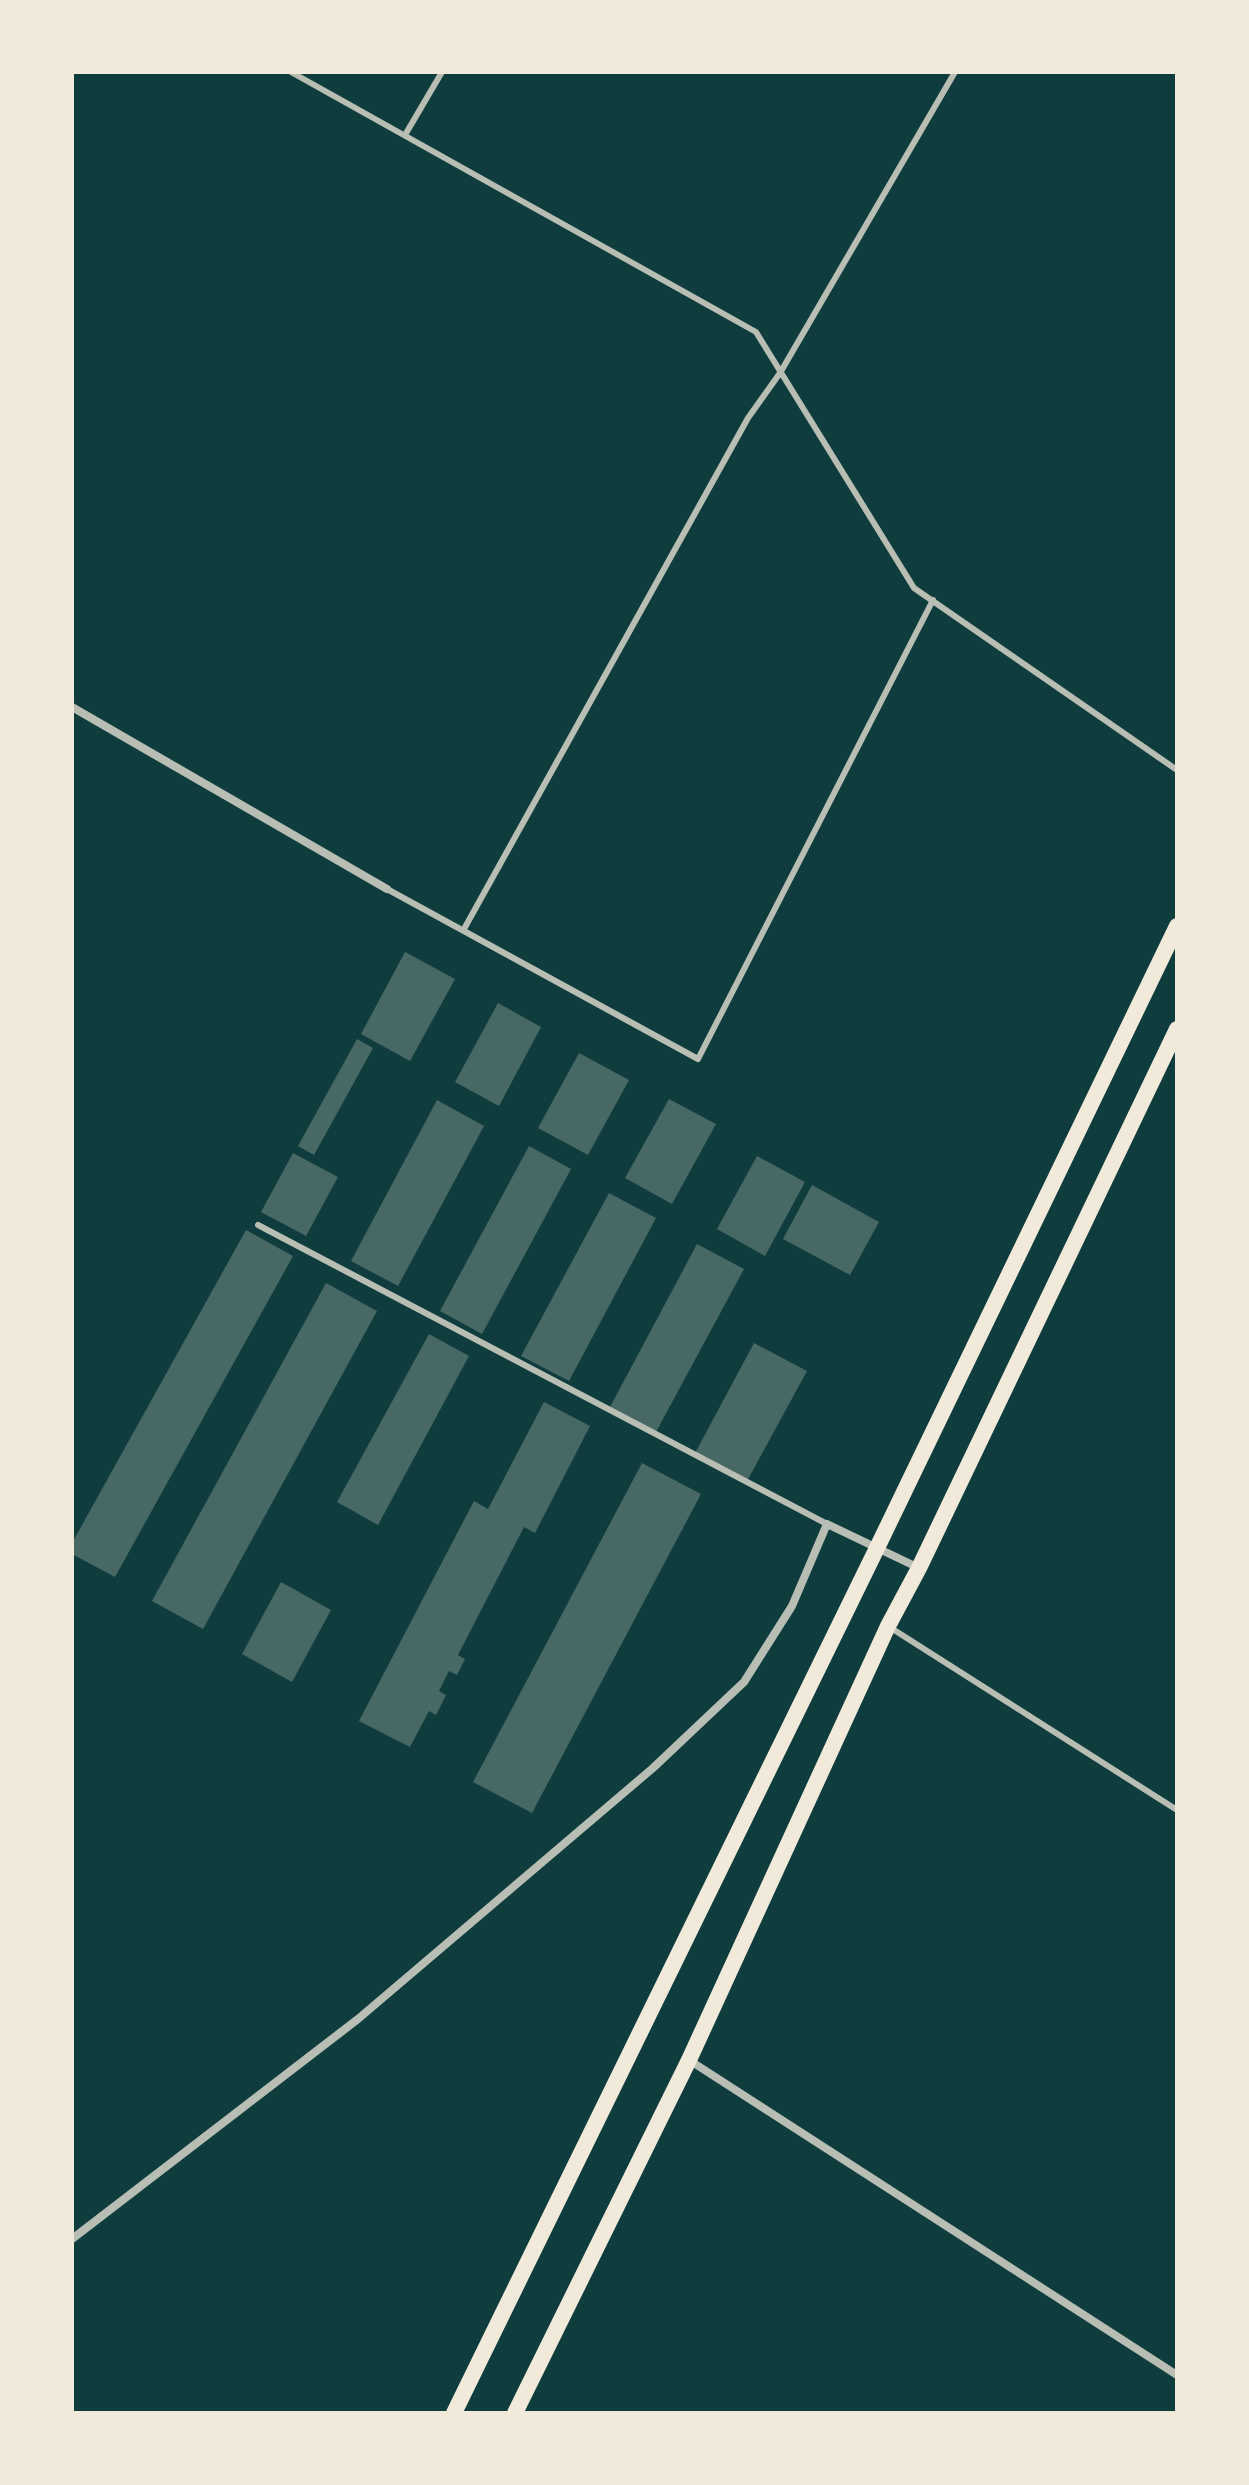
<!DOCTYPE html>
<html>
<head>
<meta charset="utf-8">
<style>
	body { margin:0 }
	#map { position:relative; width:1249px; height:2485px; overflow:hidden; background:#0f3d3e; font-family:"Asap Condensed",sans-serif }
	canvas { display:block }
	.frame { position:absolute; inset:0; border:74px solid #f1e9da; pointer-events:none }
</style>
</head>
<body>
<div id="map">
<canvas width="1249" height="2485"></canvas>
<div class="frame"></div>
</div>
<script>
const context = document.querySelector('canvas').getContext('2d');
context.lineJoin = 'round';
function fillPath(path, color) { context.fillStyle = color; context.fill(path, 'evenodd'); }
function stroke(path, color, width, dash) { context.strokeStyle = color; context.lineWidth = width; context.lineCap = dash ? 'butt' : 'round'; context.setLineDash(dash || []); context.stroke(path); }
fillPath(new Path2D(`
	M405,952L455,979L410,1061L361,1034Z
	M498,1003L541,1027L499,1106L455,1082Z
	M357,1039L373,1048L314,1155L298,1146Z
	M579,1053L629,1080L588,1155L538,1128Z
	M669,1099L716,1124L672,1204L625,1178Z
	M437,1100L484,1126L398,1286L351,1261Z
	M529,1146L571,1169L482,1334L440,1311Z
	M293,1153L338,1177L306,1236L261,1212Z
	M757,1156L805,1182L765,1256L717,1229Z
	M812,1185L879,1222L850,1275L783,1239Z
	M609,1193L656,1218L569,1381L521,1356Z
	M246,1230L293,1256L115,1577L72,1554V1543Z
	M697,1244L744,1269L656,1432L610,1407Z
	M326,1283L377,1311L203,1629L152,1601Z
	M429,1334L469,1356L378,1525L337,1502Z
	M754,1343L807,1371L746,1483L694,1455Z
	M544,1402L590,1426L535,1533L524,1527L458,1655L465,1659L457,1675L449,1671L439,1691L446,1695L436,1715L429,1711L410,1747L359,1721L474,1501L488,1509Z
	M642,1463L701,1494L532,1813L473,1782Z
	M281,1582L331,1610L292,1682L242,1654Z`), '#486865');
stroke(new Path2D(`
	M291,72L756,332L914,588L1177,770
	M405,135L442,72
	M387,889L698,1059L933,600
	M464,929L748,418L780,373L955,72
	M258,1225L827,1524
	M891,1628L1177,1810`), '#b8beb3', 6);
stroke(new Path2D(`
	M72,707L387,889
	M689,2060L1177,2375
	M72,2239L358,2019L653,1768L744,1682L792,1606L827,1524L919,1568`), '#b8beb3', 8);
stroke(new Path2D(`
	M454,2413L877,1548L1177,926
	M515,2413L689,2060L888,1626L919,1568L1177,1029`), '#f1e9da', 16);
</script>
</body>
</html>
